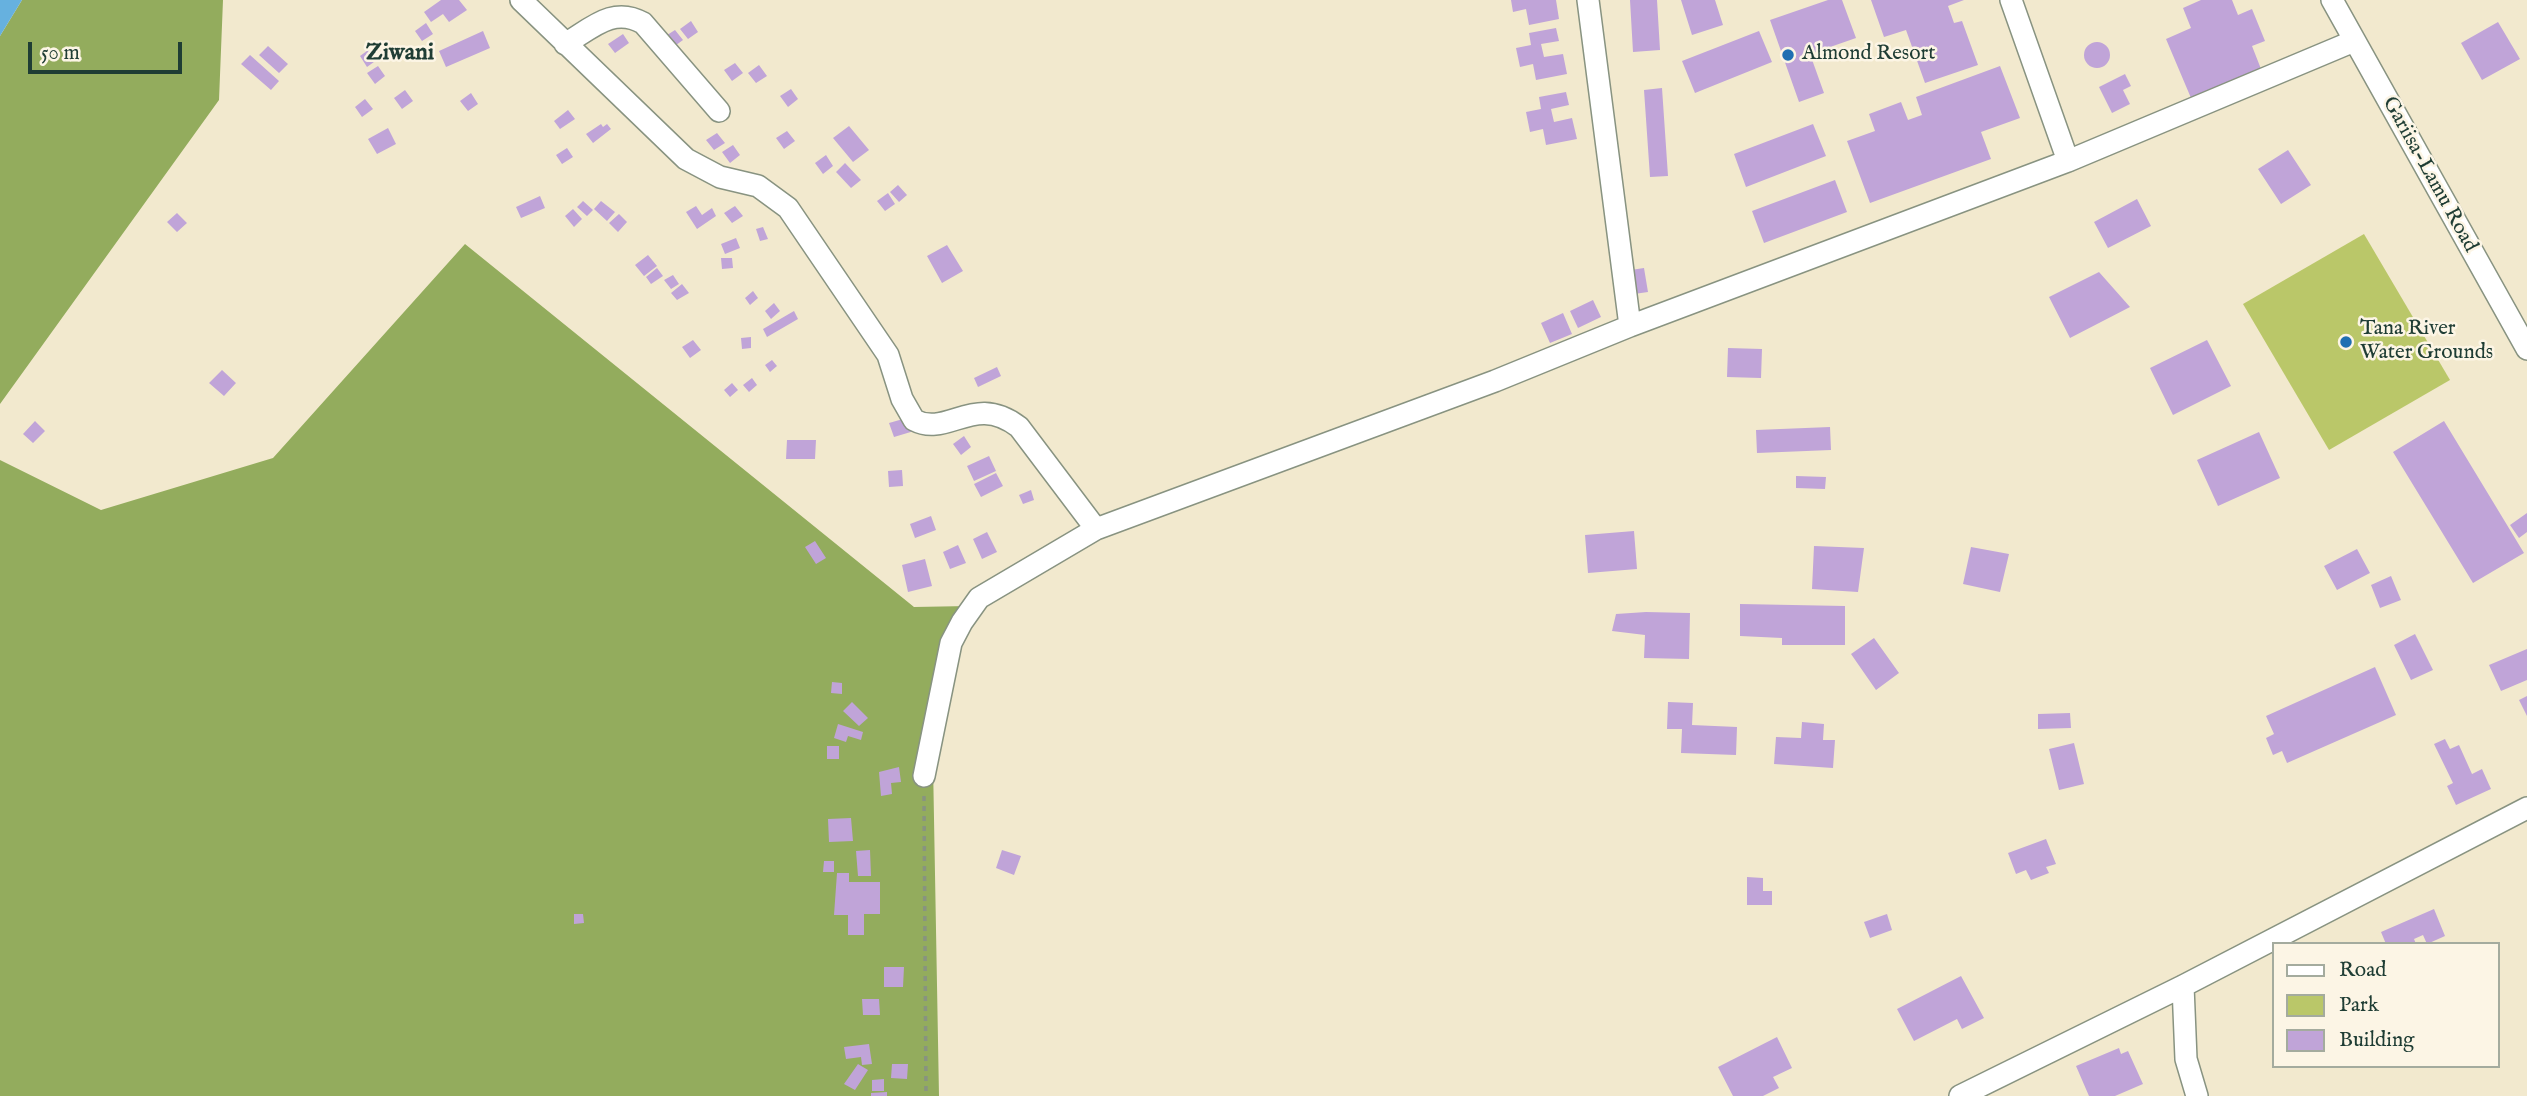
<!DOCTYPE html>
<html>
<head>
<meta charset="utf-8">
<style>
	body { margin:0 }
	#map { position:relative; width:2527px; height:1096px; overflow:hidden; background:#f2e9ce; font-family:"IM FELL English",serif }
	canvas { display:block }
	.legend { position:absolute; left:2272px; top:942px; width:228px; height:126px; box-sizing:border-box; background:#fcf5e5; border:2px solid #a4ab9e; margin:0; padding:9px 12px; list-style:none; font-size:21px; color:#1f3d34 }
	.legend li { display:flex; align-items:center; gap:14px; height:35px }
	.legend b { width:35px; border:2px solid #a4ab9e }
	.scale { position:absolute; left:28px; top:42px; width:154px; height:32px; box-sizing:border-box; border:4px solid #1f3d34; border-top:0; padding-left:9px; font-size:21px; line-height:24px; white-space:nowrap; color:#1f3d34; -webkit-text-stroke:5px #fcf5e5; paint-order:stroke }
</style>
</head>
<body>
<div id="map">
<canvas width="2527" height="1096"></canvas>
<ul class="legend">
<li><b style="height:9px;background:#fff"></b>Road</li>
<li><b style="height:19px;background:#bac769"></b>Park</li>
<li><b style="height:19px;background:#c0a4d8"></b>Building</li>
</ul>
<div class="scale">50 m</div>
</div>
<script>
const context = document.querySelector('canvas').getContext('2d');
context.lineJoin = 'round';
function fillPath(path, color) { context.fillStyle = color; context.fill(path, 'evenodd'); }
function stroke(path, color, width, dash) { context.strokeStyle = color; context.lineWidth = width; context.lineCap = dash ? 'butt' : 'round'; context.setLineDash(dash || []); context.stroke(path); }
function drawText(font, color, halo, rows, align = 'center') {
  context.font = font + ' "IM FELL English",serif'; context.lineWidth = 5; context.setLineDash([]); context.textBaseline = 'middle'; context.strokeStyle = halo; context.fillStyle = color; for (const [text, x, y, turn = 0] of rows) {
    context.save(); context.translate(x, y); context.rotate((+turn || 0) * Math.PI / 180); context.textAlign = isNaN(turn) ? turn : align; if (halo) context.strokeText(text, 0, 0); context.fillText(text, 0, 0); context.restore();
  }
}
fillPath(new Path2D(`
	M2364,234L2450,380L2329,450L2243,304Z`), '#bac769');
fillPath(new Path2D(`
	M22,0H223L219,100L0,404V36Z
	M465,244L914,607L969,606L933,763L939,1096H0V460L101,510L273,458Z`), '#93ac5d');
fillPath(new Path2D(`
	M0,0H22L0,36Z`), '#66b1df');
fillPath(new Path2D(`
	M441,0H459L467,10L449,22L443,14L431,22L424,12Z
	M1511,0H1556L1559,19L1529,25L1526,9L1513,12Z
	M1630,0H1657L1660,50L1633,52Z
	M1681,0H1715L1723,25L1692,35Z
	M1828,0H1842L1856,38L1810,54L1824,93L1799,102L1770,20Z
	M1871,0H1964L1948,6L1954,23L1962,21L1978,65L1925,83L1906,30L1884,37Z
	M2201,0H2232L2238,15L2252,9L2265,41L2252,46L2261,69L2191,98L2166,39L2191,28L2183,8Z
	M691,21L698,32L688,39L680,29Z
	M2498,22L2520,59L2482,80L2461,43Z
	M426,23L433,34L422,41L415,31Z
	M1556,28L1559,41L1541,44L1544,57L1563,54L1567,74L1536,80L1533,64L1520,67L1516,48L1531,45L1529,33Z
	M675,30L683,40L672,48L664,37Z
	M483,31L490,48L446,67L439,51Z
	M1759,31L1772,62L1695,93L1682,61Z
	M623,34L629,43L615,53L608,44Z
	M2084 55a13 13 0 1 1 26 0a13 13 0 1 1-26 0Z
	M268,46L288,64L279,73L259,55Z
	M371,48L378,59L367,67L360,56Z
	M250,55L279,81L271,90L241,64Z
	M735,63L743,73L732,81L724,70Z
	M759,65L767,76L756,83L748,73Z
	M378,66L385,76L375,84L367,73Z
	M2000,66L2020,118L1981,132L1991,159L1870,203L1847,141L1875,131L1869,114L1901,102L1908,120L1922,115L1916,97Z
	M2125,74L2131,86L2123,90L2130,104L2112,113L2099,87Z
	M1662,88L1668,176L1650,177L1644,90Z
	M791,89L798,99L788,107L780,96Z
	M405,90L413,101L402,109L394,98Z
	M1566,92L1569,105L1551,109L1554,122L1572,118L1577,139L1546,145L1543,129L1530,132L1526,112L1541,109L1539,97Z
	M471,93L478,104L468,111L460,101Z
	M365,99L373,109L362,117L355,107Z
	M568,110L575,119L560,129L554,121Z
	M601,124L603,127L607,124L611,129L593,143L586,134Z
	M1813,124L1826,156L1746,187L1734,154Z
	M849,126L869,150L853,162L833,138Z
	M388,128L396,144L377,154L368,139Z
	M787,131L795,141L784,149L776,138Z
	M717,133L725,143L714,150L706,140Z
	M733,145L740,155L730,163L722,152Z
	M567,148L573,157L562,164L556,155Z
	M2288,150L2311,185L2281,204L2258,169Z
	M826,155L833,166L823,174L815,163Z
	M845,163L861,180L851,188L836,172Z
	M1835,180L1847,212L1764,243L1752,211Z
	M898,185L907,195L899,202L890,192Z
	M888,193L895,204L885,211L877,201Z
	M540,196L545,208L521,218L516,207Z
	M2137,199L2151,226L2108,248L2094,222Z
	M583,201L593,210L587,216L577,207Z
	M601,201L615,212L607,221L594,209Z
	M696,206L702,215L712,208L716,216L697,229L686,212Z
	M735,206L743,216L732,223L724,213Z
	M573,209L582,219L574,227L565,216Z
	M177,213L187,223L177,232L167,222Z
	M619,214L627,222L618,232L609,223Z
	M763,227L768,239L760,241L756,229Z
	M736,238L740,248L725,254L721,244Z
	M947,245L963,271L942,283L927,256Z
	M648,255L657,266L644,276L635,265Z
	M721,258H732L733,268L722,269Z
	M657,268L663,276L651,284L646,277Z
	M1644,268L1648,292L1634,294L1631,270Z
	M2099,272L2130,307L2070,338L2049,297Z
	M673,275L679,284L671,289L664,280Z
	M682,284L689,293L677,300L671,293Z
	M753,291L758,298L750,305L745,298Z
	M1593,300L1601,317L1578,328L1570,311Z
	M774,303L780,311L771,319L765,311Z
	M794,311L798,319L767,337L763,329Z
	M1563,313L1572,334L1550,343L1541,323Z
	M751,337V348L742,349L741,338Z
	M693,340L701,350L690,358L682,347Z
	M2207,340L2231,386L2173,415L2150,368Z
	M1728,348L1762,349L1761,378L1727,377Z
	M772,360L777,366L770,372L765,365Z
	M997,367L1001,376L978,387L974,378Z
	M222,370L236,383L224,396L209,383Z
	M752,378L757,385L749,392L743,385Z
	M732,383L738,390L730,397L724,390Z
	M910,417L914,431L894,437L889,423Z
	M35,421L45,431L33,443L23,434Z
	M2444,421L2524,553L2473,583L2393,452Z
	M1830,427L1831,450L1757,453L1756,430Z
	M2259,432L2280,478L2218,506L2197,460Z
	M964,436L971,447L961,455L953,444Z
	M787,440H816L815,459H786Z
	M989,456L996,471L974,481L967,466Z
	M902,470L903,486L889,487L888,471Z
	M996,473L1003,486L981,497L974,484Z
	M1796,476L1826,477L1825,489L1796,488Z
	M1031,490L1034,500L1023,504L1019,495Z
	M2527,513V532L2519,538L2510,525Z
	M931,516L936,530L915,538L910,524Z
	M1634,531L1637,569L1588,573L1585,535Z
	M987,532L997,552L982,559L973,539Z
	M815,541L826,558L816,564L805,547Z
	M958,545L966,563L950,569L943,552Z
	M1814,546L1864,548L1858,592L1812,589Z
	M1971,547L2009,554L2000,592L1963,584Z
	M2357,549L2370,573L2337,590L2324,566Z
	M925,559L932,586L908,592L902,565Z
	M2391,576L2401,600L2380,608L2371,585Z
	M1740,604L1845,606V645H1782V638L1740,636Z
	M1646,612L1690,613L1689,659L1644,658L1645,635L1612,631L1616,614Z
	M2415,634L2433,670L2411,680L2394,645Z
	M1874,638L1899,673L1876,690L1851,654Z
	M2527,649V680L2501,691L2489,665Z
	M2375,667L2396,715L2287,763L2282,751L2273,755L2266,738L2274,734L2266,716Z
	M832,682L842,683V694L831,693Z
	M2527,696V716L2519,700Z
	M852,702L868,718L859,726L843,711Z
	M1668,702L1693,703L1692,725L1737,727L1736,755L1681,753L1682,729H1667Z
	M2070,713L2071,728L2038,729V714Z
	M1802,722L1824,724L1823,740H1835L1833,768L1774,764L1776,737L1801,738Z
	M838,724L863,732L861,740L848,736L846,742L834,738Z
	M2445,739L2450,749L2459,745L2472,774L2482,769L2491,789L2456,805L2447,786L2453,783L2434,744Z
	M2074,743L2084,784L2059,790L2049,749Z
	M827,746H839V759H827Z
	M899,767L901,782L891,783L892,794L881,796L879,772Z
	M851,818L853,841L829,842L828,819Z
	M2046,839L2056,864L2046,867L2049,873L2031,880L2026,870L2016,874L2008,853Z
	M870,850L871,876H858L856,851Z
	M1002,850L1021,856L1014,875L996,868Z
	M824,861H834V872H823Z
	M837,873H849V882H880V914H864V935H848V915H834Z
	M1747,877L1763,878V891H1772V905H1747Z
	M2434,909L2445,936L2427,944L2423,935L2414,939L2416,944H2386L2381,932Z
	M574,914H583L584,923L574,924Z
	M1887,914L1892,930L1870,938L1864,922Z
	M884,967H904L903,987H884Z
	M1961,976L1984,1018L1962,1029L1957,1019L1914,1041L1897,1009Z
	M862,999H879L880,1015H863Z
	M1777,1037L1792,1068L1773,1077L1779,1088L1763,1096H1733L1718,1067Z
	M869,1044L872,1064L862,1065L861,1057L846,1059L844,1047Z
	M2119,1048L2121,1054L2128,1051L2143,1084L2115,1096H2089L2076,1066Z
	M858,1064L868,1070L855,1090L844,1084Z
	M892,1064H908L907,1079L891,1078Z
	M884,1079V1091H872V1080Z
	M887,1092V1096H871V1093Z`), '#c0a4d8');
const minor = new Path2D(`
	M521,0L686,159L720,177L758,186L788,208L888,355L902,399L914,420C948,438 974,392 1019,427L1096,529
	M1588,0L1630,326
	M2011,0L2068,161
	M2332,0L2527,349
	M565,44C592,28 613,6 643,23L719,111
	M924,776L951,643L962,622L979,598L1096,529L1495,381L1630,326L2068,161L2354,41
	M2183,986L2186,1059L2197,1096
	M1960,1096L2183,986L2527,808`);
stroke(minor, '#889381', 24);
stroke(new Path2D(`
	M924,796L926,1096`), '#889381', 3.5, [5, 5]);
stroke(minor, '#fff', 21);
for (const [x, y, r, color] of [
	[1788,55,7,"#1f6fb2"],
	[2346,342,7,"#1f6fb2"]
]) { const dot = new Path2D(); dot.arc(x, y, r, 0, 2 * Math.PI); context.fillStyle = color; context.fill(dot); stroke(dot, '#fcf5e5', 2.5); }
drawText('21px', '#1f3d34', '#fcf5e5', [
	["Almond Resort",1802,55],
	["Tana River",2360,330],
	["Water Grounds",2360,354]
], 'left');
drawText('21px', '#1f3d34', '#fcf5e5', [
	["Gariisa-Lamu Road",2429,175,61]
]);
drawText('bold 24px', '#1f3d34', '#fcf5e5', [
	["Ziwani",400,54]
]);
</script>
</body>
</html>
